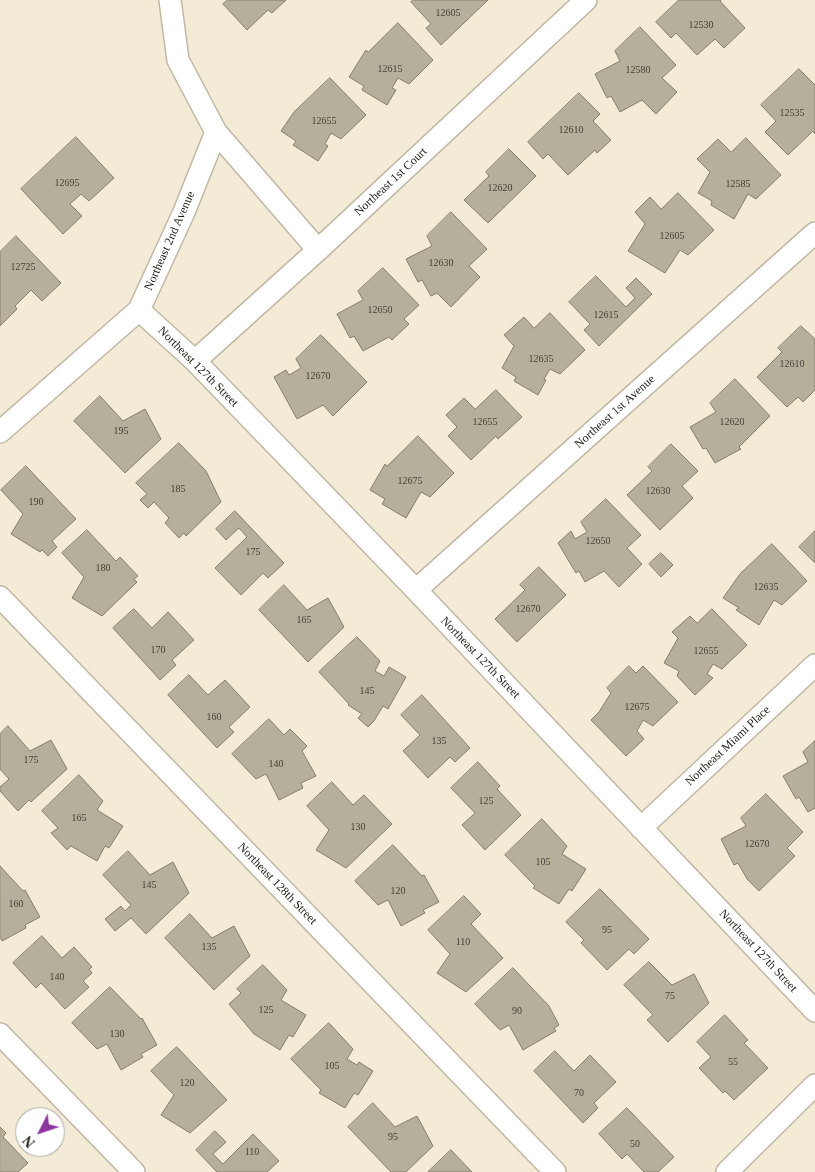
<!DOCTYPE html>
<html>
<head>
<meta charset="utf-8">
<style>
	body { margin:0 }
	#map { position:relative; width:815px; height:1172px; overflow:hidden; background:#f3ebd6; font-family:"Times New Roman",serif }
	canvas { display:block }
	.north { position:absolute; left:15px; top:1107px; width:50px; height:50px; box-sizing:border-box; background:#fff; border:1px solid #a5a5a1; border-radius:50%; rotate:229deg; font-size:14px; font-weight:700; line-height:20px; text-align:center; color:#1f1d15 }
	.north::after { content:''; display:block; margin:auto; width:18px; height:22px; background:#8e34a0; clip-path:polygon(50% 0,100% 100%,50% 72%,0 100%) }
</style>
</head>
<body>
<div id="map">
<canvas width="815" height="1172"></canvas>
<div class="north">N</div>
</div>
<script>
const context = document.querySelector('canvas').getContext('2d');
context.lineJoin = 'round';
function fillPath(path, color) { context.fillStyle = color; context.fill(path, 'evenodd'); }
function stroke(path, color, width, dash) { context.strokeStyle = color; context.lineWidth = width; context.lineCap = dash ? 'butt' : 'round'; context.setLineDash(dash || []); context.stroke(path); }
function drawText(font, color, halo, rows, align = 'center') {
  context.font = font + ' "Times New Roman",serif'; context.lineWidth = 5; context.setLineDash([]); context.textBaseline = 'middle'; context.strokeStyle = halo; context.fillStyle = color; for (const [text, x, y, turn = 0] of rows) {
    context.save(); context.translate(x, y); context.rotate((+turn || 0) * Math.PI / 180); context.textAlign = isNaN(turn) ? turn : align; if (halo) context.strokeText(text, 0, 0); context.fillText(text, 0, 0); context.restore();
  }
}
const building = new Path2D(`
	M228,0H286L272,13L268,10L247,30L223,4Z
	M413,0H488L441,45L426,28L431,24L411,2Z
	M679,0H721L720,1L745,28L724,48L715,39L697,55L676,33L671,38L656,22Z
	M398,23L433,60L409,84L398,78L392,88L396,90L387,105L362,90L364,86L349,77L366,50L368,52Z
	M640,27L676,65L662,78L677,92L656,114L642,100L620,112L611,96L607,98L595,74L620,61L615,51Z
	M799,69L815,85V134L813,131L788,155L765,132L776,121L761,105Z
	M330,78L366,115L341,139L331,133L325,144L328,146L318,161L293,145L296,141L281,131L294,112Z
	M579,93L600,114L593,121L611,140L597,153L595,150L568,175L548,154L543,159L528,142Z
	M76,137L114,178L89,201L81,194L70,204L82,216L63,234L21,189Z
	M746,138L781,175L756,199L748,194L734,219L711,205L712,201L698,193L710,172L697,159L718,139L731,152Z
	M509,149L536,176L488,223L464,200L489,176L486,172Z
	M678,193L714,230L688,255L680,250L665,273L628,251L645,224L635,212L650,197L661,209Z
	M451,212L487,249L469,266L480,277L451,307L437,293L431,296L422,280L418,282L406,259L432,246L427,236Z
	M16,236L61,283L42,301L31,290L15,306L17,309L0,326V252Z
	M383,268L419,305L404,319L409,324L392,340L389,337L363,351L354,336L350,338L337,314L363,300L358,291Z
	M596,276L626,307L635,298L626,288L636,278L652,294L599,346L584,330L590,324L569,302Z
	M550,313L585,350L560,374L550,369L544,379L546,380L538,395L514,381L516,377L502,368L514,346L504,335L524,317L534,328Z
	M801,326L815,339V390L803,402L798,397L787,407L757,377L782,352L778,348Z
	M321,335L367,382L333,416L323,405L297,419L274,377L286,370L289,375L301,368L296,359Z
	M735,379L770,416L739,447L741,449L715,463L706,448L703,449L690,427L716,412L710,403Z
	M496,390L522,417L498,439L496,436L471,460L448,436L457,427L446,415L464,398L475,409Z
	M100,396L123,421L145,409L161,439L125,473L74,421Z
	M418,436L454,473L430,497L421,492L406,518L382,504L385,499L370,490L385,464L387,466Z
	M179,443L206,471L221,502L186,536L184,533L179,538L165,523L169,518L154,502L148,508L140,500L147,494L136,483Z
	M671,444L698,471L682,486L693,498L660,530L627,495L652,471L648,467Z
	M26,466L76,519L52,541L57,547L48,556L42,550L40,552L11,534L23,514L1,490Z
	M606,499L641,535L627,548L642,564L619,587L604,571L585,582L579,571L576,573L558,543L571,531L575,539L587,532L581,522Z
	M235,511L284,563L268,578L263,573L241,595L215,568L247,537L239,528L226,540L216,529Z
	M87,530L116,561L120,557L138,576L134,579L137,582L102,616L72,598L84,577L62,553Z
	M815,531V563L799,547Z
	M772,544L807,581L782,605L774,600L759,625L736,610L739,608L723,598L740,574Z
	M661,553L673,565L661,577L649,564Z
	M539,567L566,595L517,642L495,619L525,590L520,585Z
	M284,585L307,610L328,598L344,627L308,662L259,610Z
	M134,609L152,628L168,612L194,640L172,660L176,665L160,680L113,628Z
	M712,609L747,645L722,669L713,664L707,674L713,678L695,695L677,676L679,671L664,663L678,638L672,632L690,616L697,623Z
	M357,637L380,661L375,671L384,676L389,667L406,677L388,709L383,706L374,721L368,727L358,718L362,714L348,705L349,704L319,672Z
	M629,666L636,673L643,666L678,702L653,726L643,720L637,731L644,739L626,756L591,720L599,712L611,693L607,688Z
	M189,675L208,695L225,680L250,707L229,727L234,732L217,748L168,695Z
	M422,695L470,748L455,762L450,757L428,778L403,751L420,735L401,715Z
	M269,719L284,735L290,729L307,746L302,751L316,776L301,783L303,788L279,800L266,774L256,779L232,754Z
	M8,726L30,751L51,740L67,769L31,802L29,800L18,811L0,791V787L9,779L0,769V734Z
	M815,741V808L808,812L799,797L796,799L783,776L808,762L803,752Z
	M478,762L500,786L497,789L521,815L485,850L462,825L475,813L451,788Z
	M79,775L103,801L97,810L123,826L109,848L105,846L97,861L71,846L67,850L51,833L58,828L42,811Z
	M332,782L353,805L364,795L392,824L346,868L316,850L329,830L307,806Z
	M766,794L803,832L787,848L795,856L759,891L747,879L738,863L734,865L721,839L746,826L741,818Z
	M542,819L567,846L562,854L586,869L572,891L569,889L559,904L533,888L535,886L505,855Z
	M393,845L422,876L424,875L439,902L423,910L425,913L401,926L388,900L378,905L355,881Z
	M128,851L150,875L173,862L189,893L146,934L131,918L115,931L105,919L121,906L125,911L131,905L103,875Z
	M0,866L23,891L25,890L40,917L25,925L26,928L2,941L0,937Z
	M600,889L649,939L634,954L629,949L607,970L581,943L584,940L566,922Z
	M464,896L481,914L471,924L503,958L466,992L437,973L450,954L428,930Z
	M190,914L212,938L234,926L250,956L214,990L165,938Z
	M42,936L62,958L74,947L92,967L89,969L92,973L83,981L89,987L65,1009L41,983L36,988L13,963Z
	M649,962L672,985L694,974L709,1003L668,1042L647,1020L653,1015L624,985Z
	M263,965L287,990L281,1000L306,1015L293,1037L289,1035L280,1050L254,1034L229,1004L241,993L237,989Z
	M513,968L549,1006L559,1025L554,1028L556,1031L523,1050L509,1025L500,1030L475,1004Z
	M110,987L141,1019L142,1018L157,1045L141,1054L143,1057L121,1070L107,1044L97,1049L72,1023Z
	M725,1015L748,1040L744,1043L768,1068L734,1100L725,1091L723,1093L699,1068L711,1057L697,1042Z
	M329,1023L353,1049L347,1059L357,1065L359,1062L373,1071L358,1095L354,1093L345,1108L319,1093L321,1090L291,1059Z
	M177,1047L227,1100L190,1133L161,1115L174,1095L151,1071Z
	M555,1051L574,1071L590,1055L616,1082L594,1103L598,1108L583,1123L534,1071Z
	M373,1103L395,1127L417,1116L433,1146L406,1172H391L348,1127Z
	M627,1108L674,1157L658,1172H644L627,1154L622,1159L599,1134Z
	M0,1127L6,1133L3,1137L28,1163L18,1172H0Z
	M215,1131L226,1142L213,1154L223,1164L253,1134L279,1161L267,1172H217L196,1150Z
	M451,1150L472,1172H428Z`);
fillPath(building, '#b6af9b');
stroke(building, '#857e6b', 1);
const minor = new Path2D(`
	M216,132L318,250
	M139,310L195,361L416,590L815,1011
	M195,361L318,250L586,0
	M0,432L139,310L184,212L216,132L178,60L170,0
	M416,590L815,233
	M0,597L555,1172
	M641,828L815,665
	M0,1034L134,1172
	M727,1172L815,1085`);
stroke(minor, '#c0b8a4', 24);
stroke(minor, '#fff', 21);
drawText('10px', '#454236', null, [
	["12605",448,13],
	["12530",701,25],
	["12615",390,69],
	["12580",638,70],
	["12535",792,113],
	["12655",324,121],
	["12610",571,130],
	["12695",67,183],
	["12585",738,184],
	["12620",500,188],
	["12605",672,236],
	["12630",441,263],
	["12725",23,267],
	["12650",380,310],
	["12615",606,315],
	["12635",541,359],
	["12610",792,364],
	["12670",318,376],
	["12655",485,422],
	["12620",732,422],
	["195",121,431],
	["12675",410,481],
	["185",178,489],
	["12630",658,491],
	["190",36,502],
	["12650",598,541],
	["175",253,552],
	["180",103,568],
	["12635",766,587],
	["12670",528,609],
	["165",304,620],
	["170",158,650],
	["12655",706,651],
	["145",367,691],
	["12675",637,707],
	["160",214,717],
	["135",439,741],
	["175",31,760],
	["140",276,764],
	["125",486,801],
	["165",79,818],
	["130",358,827],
	["12670",757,844],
	["105",543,862],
	["145",149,885],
	["120",398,891],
	["160",16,904],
	["95",607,930],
	["110",463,942],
	["135",209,947],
	["140",57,977],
	["75",670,996],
	["125",266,1010],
	["90",517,1011],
	["130",117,1034],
	["55",733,1062],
	["105",332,1066],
	["120",187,1083],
	["70",579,1093],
	["95",393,1137],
	["50",635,1144],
	["110",252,1152]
]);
drawText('12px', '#1f1d15', '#fff', [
	["Northeast 1st Court",391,182,-43],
	["Northeast 2nd Avenue",170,241,-66],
	["Northeast 127th Street",198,367,45],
	["Northeast 1st Avenue",615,412,-42],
	["Northeast 127th Street",480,658,46],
	["Northeast Miami Place",728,746,-43],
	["Northeast 128th Street",277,884,46],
	["Northeast 127th Street",758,951,47]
]);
</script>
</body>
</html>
